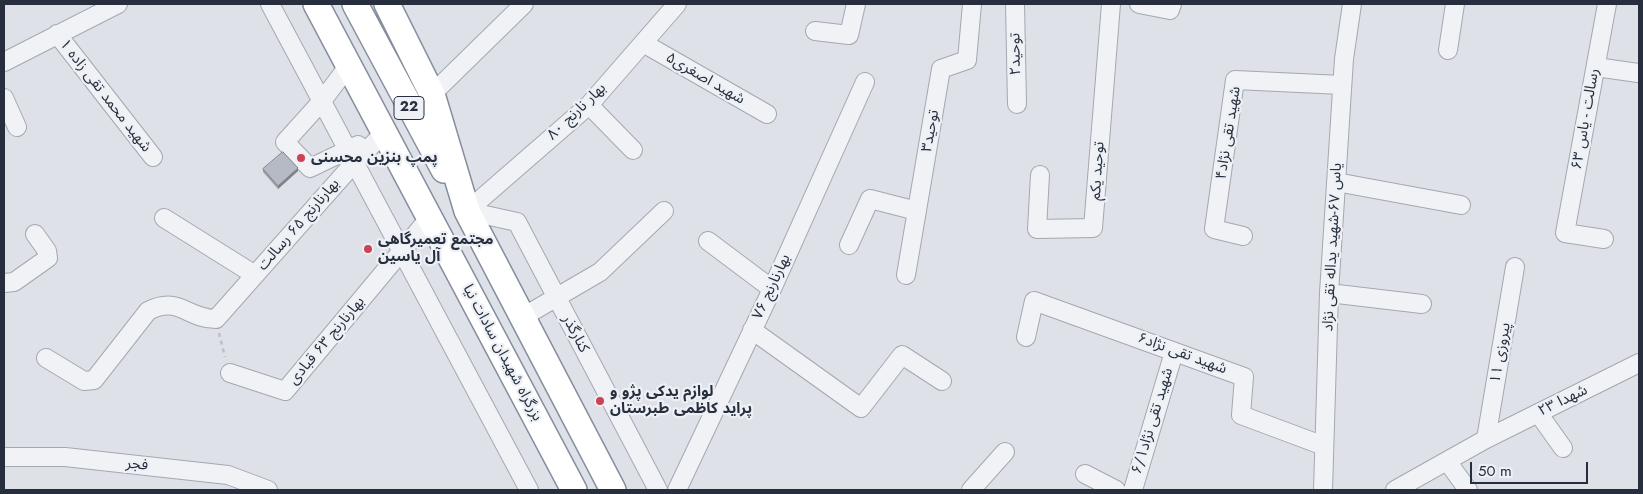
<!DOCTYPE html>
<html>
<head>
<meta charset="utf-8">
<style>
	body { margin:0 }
	#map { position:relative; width:1643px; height:494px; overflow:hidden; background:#dee1e7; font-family:Jost,sans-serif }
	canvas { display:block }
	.frame { position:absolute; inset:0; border:5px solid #272f3e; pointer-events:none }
	.scale { position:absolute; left:1470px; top:462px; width:118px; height:22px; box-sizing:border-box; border:2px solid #272f3e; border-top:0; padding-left:6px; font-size:15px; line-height:18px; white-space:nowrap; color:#272f3e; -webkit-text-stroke:4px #edf0f5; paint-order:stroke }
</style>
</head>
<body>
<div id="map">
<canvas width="1643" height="494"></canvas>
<div class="frame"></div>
<div class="scale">50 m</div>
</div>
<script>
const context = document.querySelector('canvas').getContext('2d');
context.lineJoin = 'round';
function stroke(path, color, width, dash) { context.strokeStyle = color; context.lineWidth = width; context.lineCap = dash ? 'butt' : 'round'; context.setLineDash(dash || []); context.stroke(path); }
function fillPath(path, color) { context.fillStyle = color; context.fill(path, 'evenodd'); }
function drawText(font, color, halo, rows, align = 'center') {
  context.font = font + ' Jost,"Noto Sans Arabic",sans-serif'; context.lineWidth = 4.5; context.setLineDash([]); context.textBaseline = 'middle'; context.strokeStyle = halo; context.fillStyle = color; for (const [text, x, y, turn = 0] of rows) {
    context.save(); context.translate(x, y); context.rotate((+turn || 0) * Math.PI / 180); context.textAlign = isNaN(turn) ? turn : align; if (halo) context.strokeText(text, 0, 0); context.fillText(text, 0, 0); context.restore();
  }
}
const minor = new Path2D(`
	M270,4L529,490
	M1015,4L1017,104
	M1139,4L1170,10L1172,4
	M815,31L849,35L856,4
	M57,34L153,157
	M643,43L767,114
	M1448,50L1455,4
	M4,62L118,4
	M349,65L322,101L285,142L310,168L358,145
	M1596,67L1638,73
	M432,94L524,4
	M4,98L17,127
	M589,105L633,150
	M1040,175L1037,229L1093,228L1111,4
	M1336,182L1461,205
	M467,211L517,222L658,490
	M467,211L589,105L677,4
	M164,218L255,275
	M1243,236L1214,229L1235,80L1342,85
	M1604,239L1565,233L1607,4
	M708,241L772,289
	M849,245L870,199L917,211
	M906,275L941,69L967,60L972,4
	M4,283L14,282L48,258L47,251L35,234
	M1329,293L1422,304
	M521,318L600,272L664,211
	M752,330L861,408L902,355L942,381
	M1026,337L1034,301L1244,377L1241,415L1324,446
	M46,358L84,381L94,380L148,311C179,295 187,319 216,319L355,162L385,132
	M230,373L285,391L430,217
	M1538,413L1563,448
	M1486,439L1515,267
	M4,457H65L228,475L268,490
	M1447,461L1468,490
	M1085,474L1116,490
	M677,490L772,289L865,82
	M971,490L1005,452
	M1133,490L1174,352
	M1323,490L1329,293L1344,59L1352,4
	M1395,490L1486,439L1639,363`);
const highway = new Path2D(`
	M316,4L574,490
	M355,4L444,170
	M387,4L432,94L467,211L613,490`);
stroke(minor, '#a3a8b1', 20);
stroke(highway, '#858e9e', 28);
stroke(new Path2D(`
	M219,333L225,357`), '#bcbfc6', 2.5, [4, 4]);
stroke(minor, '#f1f2f6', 18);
stroke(highway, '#fff', 25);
fillPath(new Path2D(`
	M263,169L298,171L278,189L263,172Z`), '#9ca0a9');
fillPath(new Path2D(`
	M298,168V171L278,189V186Z`), '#7f8289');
const building = new Path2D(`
	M283,152L298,168L278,186L263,169Z`);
fillPath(building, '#b5bac4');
stroke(building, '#7f8289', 1);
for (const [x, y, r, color] of [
	[301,158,5,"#cd4353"],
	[368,249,5,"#cd4353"],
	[600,401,5,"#cd4353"]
]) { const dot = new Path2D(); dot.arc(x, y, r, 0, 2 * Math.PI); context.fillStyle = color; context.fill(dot); stroke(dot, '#edf0f5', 2); }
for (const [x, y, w] of [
	[409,108,30]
]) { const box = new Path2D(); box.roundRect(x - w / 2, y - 11.5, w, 23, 4); context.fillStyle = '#edf0f5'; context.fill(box); stroke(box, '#272f3e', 1); }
drawText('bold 14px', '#272f3e', null, [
	["22",409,108]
]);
drawText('15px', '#272f3e', '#edf0f5', [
	["توحید۲",1016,54,-91],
	["شهید اصغری۵",705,79,30],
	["شهید محمد تقی زاده ۱",105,96,52],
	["بهار نارنج ۸۰",577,112,-44],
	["رسالت - یاس ۶۳",1586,119,-80],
	["توحید۳",931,131,-80],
	["شهید تقی نژاد۴",1229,133,-81],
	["توحید یکم",1098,171,-86],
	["بهارنارنج ۶۵ رسالت",299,225,-49],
	["یاس ۶۷-شهید یداله تقی نژاد",1333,247,-87],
	["بهارنارنج ۷۶",772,287,-65],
	["کنارگذر",575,334,62],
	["بهارنارنج ۶۳ قبادی",327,341,-50],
	["بزرگراه شهیدان سادات نیا",502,353,62],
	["پیروزی ۱۱",1501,353,-80],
	["شهید تقی نژاد۶",1182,354,20],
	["شهدا ۲۳",1563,401,-26],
	["شهید تقی نژاد۶/۱",1153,421,-73],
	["فجر",137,465,6]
]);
drawText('bold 15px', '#272f3e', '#edf0f5', [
	["پمپ بنزین محسنی",311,158],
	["مجتمع تعمیرگاهی",378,240],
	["آل یاسین",378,257],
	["لوازم یدکی پژو و",610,392],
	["پراید کاظمی طبرستان",610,409]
], 'left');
</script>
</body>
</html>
